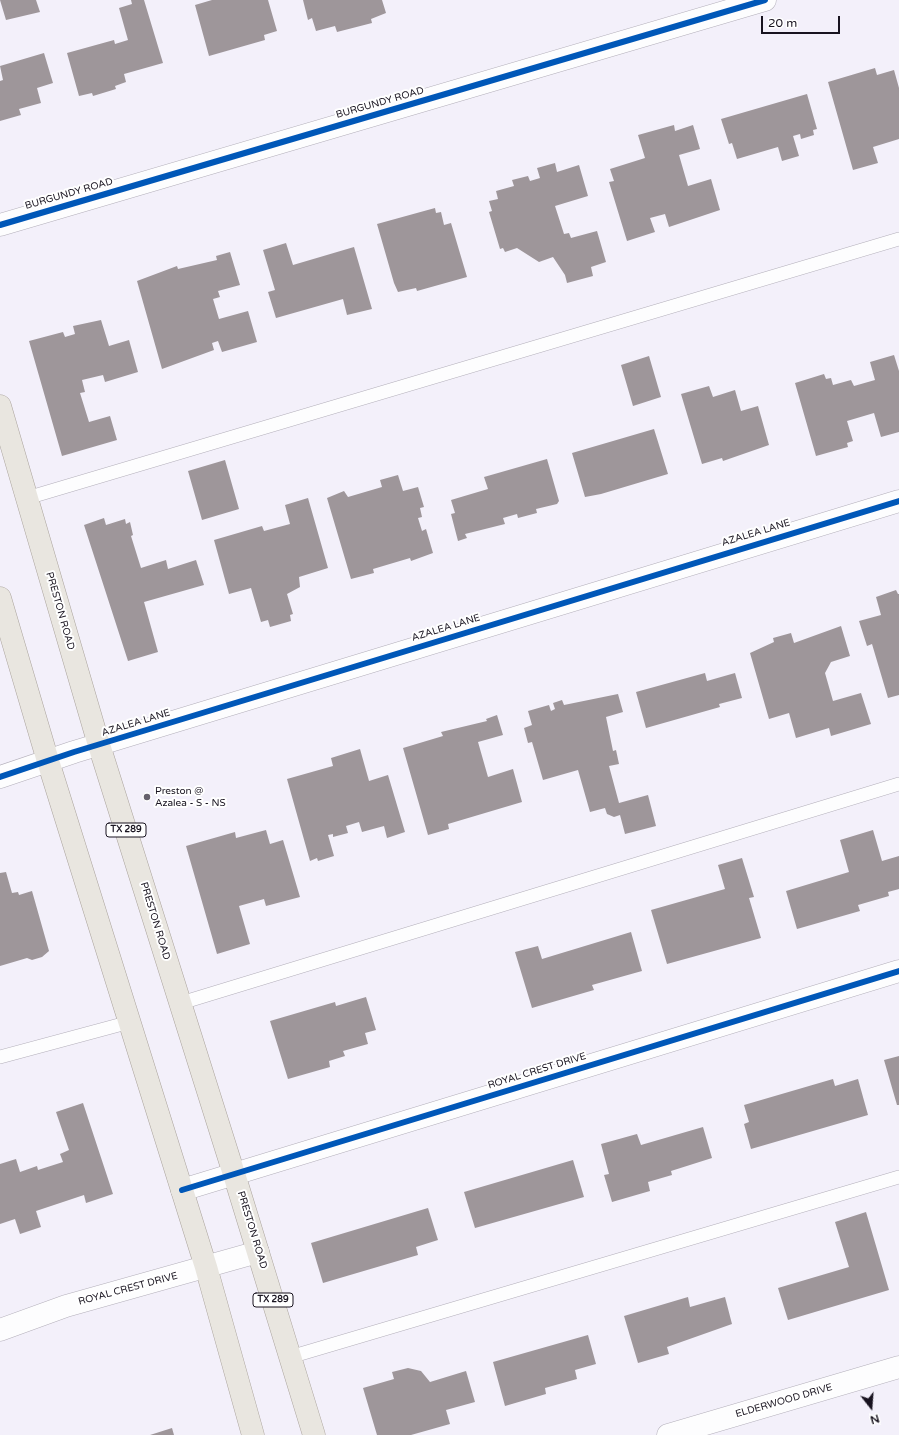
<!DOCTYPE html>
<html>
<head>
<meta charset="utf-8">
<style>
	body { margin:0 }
	#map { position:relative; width:899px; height:1435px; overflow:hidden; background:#f3f0fa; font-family:"Varela Round",sans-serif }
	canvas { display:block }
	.north { position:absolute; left:851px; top:1387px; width:40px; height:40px; -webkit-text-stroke:3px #fff; paint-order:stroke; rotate:163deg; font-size:11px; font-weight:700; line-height:16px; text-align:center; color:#18131f }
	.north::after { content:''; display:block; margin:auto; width:14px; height:18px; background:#18131f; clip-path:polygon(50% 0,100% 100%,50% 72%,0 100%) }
	.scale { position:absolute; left:761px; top:16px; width:79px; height:18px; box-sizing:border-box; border:2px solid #18131f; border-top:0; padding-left:5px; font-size:12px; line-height:14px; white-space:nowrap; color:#18131f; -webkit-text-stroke:3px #fff; paint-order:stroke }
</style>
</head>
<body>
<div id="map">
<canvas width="899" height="1435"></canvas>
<div class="north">N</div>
<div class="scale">20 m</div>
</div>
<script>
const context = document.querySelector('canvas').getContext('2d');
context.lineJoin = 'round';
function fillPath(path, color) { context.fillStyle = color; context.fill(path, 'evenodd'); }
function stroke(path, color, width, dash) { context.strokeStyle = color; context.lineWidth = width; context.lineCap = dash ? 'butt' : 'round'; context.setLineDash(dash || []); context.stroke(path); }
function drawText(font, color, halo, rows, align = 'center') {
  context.font = font + ' "Varela Round",sans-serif'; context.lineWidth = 4; context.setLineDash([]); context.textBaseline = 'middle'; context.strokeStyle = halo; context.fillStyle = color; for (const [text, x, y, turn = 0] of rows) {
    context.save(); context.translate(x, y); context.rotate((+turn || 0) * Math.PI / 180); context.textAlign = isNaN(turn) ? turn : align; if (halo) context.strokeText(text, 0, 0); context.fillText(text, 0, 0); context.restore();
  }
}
fillPath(new Path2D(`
	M0,0H36L40,12L6,20Z
	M131,0H144L163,63L124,74L126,82L115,86L116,89L93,96L92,93L79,96L67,53L114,40L115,44L128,40L119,8L132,4Z
	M212,0H268L277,31L264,35L265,40L209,56L195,5Z
	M303,0H382L386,13L371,19L372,23L337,32L335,26L316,31L312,18L308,20Z
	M44,53L53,83L37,88L41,103L19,109L21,115L0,121V81L3,80L0,66Z
	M875,68L877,75L894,70L899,88V139L873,147L878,163L853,170L828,82Z
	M807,94L817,129L813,130L814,135L801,139L800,134L793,136L799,156L782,161L778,147L737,159L732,143L729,144L721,119Z
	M674,125L675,131L693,125L700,149L679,155L688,186L711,179L720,210L669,227L665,214L650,218L655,232L627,241L609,182L614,181L610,169L645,158L638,135Z
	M555,163L557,172L579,165L588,196L555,206L564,234L569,233L571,238L597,231L606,262L591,267L593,276L567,283L565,275L553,257L539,262L517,248L505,252L503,248L500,249L489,212L492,211L489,201L498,199L496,191L514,186L512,180L528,176L530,181L540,178L537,168Z
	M435,208L436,213L441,212L444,225L451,223L467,277L417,291L416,288L398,292L394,283L377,224Z
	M286,243L293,265L354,247L372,309L347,315L343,299L276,318L268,292L275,290L263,250Z
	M230,252L240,285L218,291L220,297L213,299L219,319L248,311L257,342L222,352L218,341L212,343L214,350L162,369L137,281L177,266L178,269L217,260L216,256Z
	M101,320L109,346L129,340L138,372L105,382L103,375L82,380L85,392L80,393L89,422L110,416L117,440L62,456L29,341L63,332L65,337L75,334L73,326Z
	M894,355L899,371V432L881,437L874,413L847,421L853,441L847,443L848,447L816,456L795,383L824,374L826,379L831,378L833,385L851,380L854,386L875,380L870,362Z
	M649,356L661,397L633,406L621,365Z
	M709,386L713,397L735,390L741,411L758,406L769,445L723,461L722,458L702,464L681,394Z
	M654,429L668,474L601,494L585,497L572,453Z
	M547,459L559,501L557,504L536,509L537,513L518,518L517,514L503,518L505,524L465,534L467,538L458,541L451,514L455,513L451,500L488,489L484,477Z
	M225,460L239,509L202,520L188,471Z
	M398,475L403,491L418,487L424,507L420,508L422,517L418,518L422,531L426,529L433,553L411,561L410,558L373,569L374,573L351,579L327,498L344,491L348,497L382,487L380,480Z
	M308,498L328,568L299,577L300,587L287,594L293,614L290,615L291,621L270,627L268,620L261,622L251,588L229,594L214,540L262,526L264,531L290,524L285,505Z
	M104,518L106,525L125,519L126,524L130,522L133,535L131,536L141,568L166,560L168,569L196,560L204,585L144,602L158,652L128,661L84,525Z
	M896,590L898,594H899V695L888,698L872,644L867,646L859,621L881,615L876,597Z
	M841,626L850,656L831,662L825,673L833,701L861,693L871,724L831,736L829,728L796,738L789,713L769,719L750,653L774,642L773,638L791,633L794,643Z
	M705,673L707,681L735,673L742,698L719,704L720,707L646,728L636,692Z
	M618,694L623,712L606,717L613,751L616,750L619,764L609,766L619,803L648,795L656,826L625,834L620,815L614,817L607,814L605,808L590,812L578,770L543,780L532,742L528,743L524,728L532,725L528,711L549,705L551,711L555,709L553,703L562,700L564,705Z
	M497,715L503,735L478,742L488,777L513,769L522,802L448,824L449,829L428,835L403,748L443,736L441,732L487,721L486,719Z
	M360,749L369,781L388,775L405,832L387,838L384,826L362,832L359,822L346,826L348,833L333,837V834L328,835L334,856L318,861L317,858L310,861L287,779L333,766L331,758Z
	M266,830L270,844L283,840L300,897L266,906L264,899L239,906L250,944L217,954L186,846L235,832L236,838Z
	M873,830L882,861L899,856V889L888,892L889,896L858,905L860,911L797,929L786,891L849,872L840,840Z
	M742,858L754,897L749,898L761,938L667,964L651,910L725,889L718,865Z
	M6,872L12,893L18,892L19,895L32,891L49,951L42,957L32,960L27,958L0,966V873Z
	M631,932L642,971L592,985L594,990L532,1008L515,952L538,946L542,959Z
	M366,997L376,1030L365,1033L368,1044L343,1051L345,1056L329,1061L330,1067L288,1079L270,1021L335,1002L336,1006Z
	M899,1056V1105H897L884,1060Z
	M833,1079L835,1086L858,1079L868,1115L751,1149L744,1124L749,1122L744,1105Z
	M83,1103L113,1194L86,1203L84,1195L36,1211L41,1227L20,1234L15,1219L0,1224V1164L16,1159L20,1172L37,1166L38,1170L63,1162L60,1154L69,1150L56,1112Z
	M703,1127L712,1158L671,1171L672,1175L648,1182L650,1191L612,1202L604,1175L609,1174L601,1144L637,1134L641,1145Z
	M573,1160L584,1197L475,1228L464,1192Z
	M428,1208L438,1240L416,1247L418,1255L323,1283L311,1243Z
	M866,1212L889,1290L788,1320L778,1288L849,1267L835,1222Z
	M688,1297L690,1307L725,1297L732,1324L667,1347L669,1354L638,1363L624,1316Z
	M588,1335L596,1364L575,1370L577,1379L545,1388L546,1394L505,1406L493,1362Z
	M408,1368L421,1371L430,1382L466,1371L475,1402L446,1410L450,1424L411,1435H377L363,1388L394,1379L392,1372Z
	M172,1428L174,1435H150Z`), '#9e969a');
const lane = new Path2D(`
	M27,498L899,239
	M181,1003L899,784
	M0,1057L130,1022
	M290,1357L899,1177`);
const street = new Path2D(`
	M0,225L765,0
	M0,777L74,752L899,501
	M182,1190L899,971
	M0,1330L66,1306L258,1252
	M668,1435L899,1367`);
const primary = new Path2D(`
	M0,406L99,745L234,1174L314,1435
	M0,598L48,761L206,1267L253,1435`);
stroke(lane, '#b3afba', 14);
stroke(street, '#b3afba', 23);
stroke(primary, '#aba49d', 23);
stroke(lane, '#fdfdfe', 13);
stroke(street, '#fdfdfe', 22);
stroke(primary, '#e9e6e0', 22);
stroke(new Path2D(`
	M0,225L765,0
	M0,777L74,752L899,501
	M182,1190L899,971`), '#0057b8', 6);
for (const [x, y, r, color] of [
	[147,797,4,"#65606c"]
]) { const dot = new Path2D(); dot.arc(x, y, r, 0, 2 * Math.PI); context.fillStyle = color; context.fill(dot); stroke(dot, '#fff', 1.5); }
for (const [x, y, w] of [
	[126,830,40],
	[273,1300,40]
]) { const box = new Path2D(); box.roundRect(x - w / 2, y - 7, w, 14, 3); context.fillStyle = '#fff'; context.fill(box); stroke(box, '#18131f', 1); }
drawText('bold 9px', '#18131f', null, [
	["TX 289",126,830],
	["TX 289",273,1300]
]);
drawText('10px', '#18131f', '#fff', [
	["BURGUNDY ROAD",380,103,-16],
	["BURGUNDY ROAD",69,194,-16],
	["AZALEA LANE",756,533,-17],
	["PRESTON ROAD",60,611,74],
	["AZALEA LANE",446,628,-17],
	["AZALEA LANE",136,723,-17],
	["PRESTON ROAD",155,921,73],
	["ROYAL CREST DRIVE",537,1071,-17],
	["PRESTON ROAD",252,1230,73],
	["ROYAL CREST DRIVE",128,1289,-15],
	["ELDERWOOD DRIVE",784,1401,-16]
]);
drawText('10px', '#18131f', '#fff', [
	["Preston @",155,791],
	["Azalea - S - NS",155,803]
], 'left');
</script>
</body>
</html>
